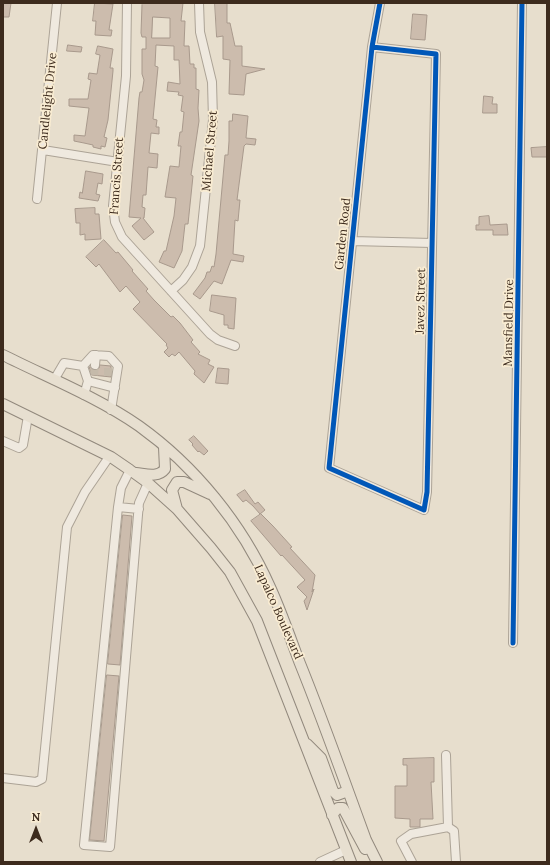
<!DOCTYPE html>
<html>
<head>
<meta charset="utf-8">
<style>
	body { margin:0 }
	#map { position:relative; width:550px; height:865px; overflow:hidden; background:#e7decd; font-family:Lora,serif }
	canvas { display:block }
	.frame { position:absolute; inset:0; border:4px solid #3d2b1d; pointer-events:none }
	.north { position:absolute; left:16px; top:809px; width:40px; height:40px; -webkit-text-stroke:3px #f9ecd2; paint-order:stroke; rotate:0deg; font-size:11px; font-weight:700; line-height:16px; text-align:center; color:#3d2b1d }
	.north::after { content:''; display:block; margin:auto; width:14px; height:18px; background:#3d2b1d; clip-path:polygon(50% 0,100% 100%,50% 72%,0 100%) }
</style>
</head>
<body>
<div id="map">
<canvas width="550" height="865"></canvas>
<div class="frame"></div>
<div class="north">N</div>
</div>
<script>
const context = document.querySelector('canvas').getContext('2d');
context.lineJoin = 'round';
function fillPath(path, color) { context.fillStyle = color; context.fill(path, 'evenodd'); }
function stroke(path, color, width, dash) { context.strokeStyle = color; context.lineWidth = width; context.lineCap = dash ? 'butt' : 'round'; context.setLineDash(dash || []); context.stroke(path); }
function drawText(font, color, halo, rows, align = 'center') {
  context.font = font + ' Lora,serif'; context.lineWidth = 3.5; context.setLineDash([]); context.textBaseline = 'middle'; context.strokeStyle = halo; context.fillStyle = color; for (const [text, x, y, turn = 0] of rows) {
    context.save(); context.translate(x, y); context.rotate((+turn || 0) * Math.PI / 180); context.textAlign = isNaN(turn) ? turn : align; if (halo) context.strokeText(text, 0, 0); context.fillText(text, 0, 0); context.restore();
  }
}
const building = new Path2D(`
	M3,3H11L9,17H3Z
	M95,3L113,4L109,30H112L111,36L95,35L96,21H93Z
	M144,3H183L181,21H185L184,46H189L190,64H194V68H196V89L199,90L198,108L199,121L191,175L193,176L188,224H185L182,251L174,268L159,262L164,251H166L174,216L176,198L165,197L170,166L179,167L181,146H178L180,132H182L184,112L181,111L183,96L178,95L179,92L167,91L168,82L180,84L179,60H174V46L156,45L155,66L158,67L153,119L157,120L156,127H159V134L151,133L149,153L158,154L157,168L148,167L146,195H143L142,207L145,208L144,218H143L154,232L144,240L132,226L141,218L129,217L139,98L140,92H142L144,80L142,74V49H146V37H142L141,33L142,5ZM153,17L170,18V38H152Z
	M215,3H227V23H230L235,46H242V66L265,69L246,74L244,95L229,94L230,60L223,59V36L217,37Z
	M413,14L427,15L425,40L411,39Z
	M68,45L82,47L81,52L67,51Z
	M98,46L113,49L110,68H113V71L108,120L104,137L107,138L105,147L101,146V149L93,147V145L84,143L74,141V135L85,136L89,108L69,106V99H88L91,80L88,79L89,73L97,74L100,55L96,54Z
	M484,96L493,97L492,104H497V113H483Z
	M233,114L248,116L246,138L256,139L255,145L246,144L244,146L237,200H240L238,221L235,220L233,254L244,256L243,262L231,260L222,284L214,281L200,299L193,294L205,278L207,272H210L212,266L214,267L216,254L225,155H228L229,141V121H232Z
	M547,147V157H532L531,148Z
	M86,171L103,174L102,184L98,183L96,194L100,195L98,201L79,198L80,192L82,193Z
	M95,208V214H99L101,239L85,240V234L80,235V223H76L75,209Z
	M489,216L490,225L507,224L508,235H493V230H476V225H479V217Z
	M104,240L116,253L118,252L133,270L132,271L148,289L146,291L154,300L171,317L173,316L180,323L193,340L191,342L200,352L198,354L210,360L208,364L214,367L204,383L194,374L195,371L179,352L175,356L172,354L169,357L164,352L168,348L166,345L167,344L133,309L140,302L126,286L120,292L99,264L96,267L86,257Z
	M212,295L236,298L234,329L228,328V325H224V315L210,311Z
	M100,365L111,366V377L92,375L89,367H90L95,370L99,368Z
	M218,368L229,369L228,384L216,383Z
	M194,436L208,451L204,455L199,451L198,452L192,445L193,444L189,440Z
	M245,490L255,504L258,502L265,510L260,514L253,506L246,500L243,502L237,495Z
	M261,514L273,526L292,547L290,548L315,575L312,592L314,589L307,610L304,601L307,597L297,587L305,580L282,555L281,556L251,521Z
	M123,515L132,516L120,665L108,664Z
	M107,675L119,676L104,841L90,840Z
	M434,758V782H431L433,819H420V827H410V819L395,818V786H407V765H403V759Z`);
fillPath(building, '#ccbcad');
stroke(building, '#a8998c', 1);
stroke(new Path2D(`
	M94,375L95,365
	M108,376V366`), '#c5baaa', 8, [8, 4]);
const minor = new Path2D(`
	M127,3L126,76L113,206L115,222L122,237L210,334L218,340L235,346
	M372,47L436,54L427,492L424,510L329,468L372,47L380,3
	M43,150L118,162
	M37,199L57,3
	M352,241L432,243
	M171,291L183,280L192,267L200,246L213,120L212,82L200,32L199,3
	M95,365L96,355
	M83,366L88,381L84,395
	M54,380L64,363L83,366L93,355L109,356L118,366L111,410
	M88,381L115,388
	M3,441L19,448L23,445L28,416
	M130,470L121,488L118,507L139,509
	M118,507L84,845L110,847L139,503L148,483
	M513,643L522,3
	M446,755L448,827L454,831L456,862
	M3,778L36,782L42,779L67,527L85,492L109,457
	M320,862L346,850
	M412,862L401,841L411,834L448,827`);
const major = new Path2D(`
	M3,355C47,377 99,398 139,426C195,466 242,524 270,587C281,611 290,637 299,661C323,720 344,780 366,840L377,862
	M3,404L111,457L130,470L148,483L177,509L211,548L230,572L257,621L351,862
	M136,473C146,474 158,478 165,469L164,447
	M177,509L172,490L177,482H184L210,494
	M307,744L321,758L333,791L337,795L348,791
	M332,815L338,808H343L365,849`);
stroke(minor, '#aca396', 10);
stroke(major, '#92897d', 12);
stroke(minor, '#efe9df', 8);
stroke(major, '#e7dfd0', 10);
stroke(new Path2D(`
	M372,47L436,54L427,492L424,510L329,468L372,47L380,3
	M513,643L522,3`), '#0057b8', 5);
drawText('12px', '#3d2b1d', '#f9ecd2', [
	["Candlelight Drive",48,101,-84],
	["Michael Street",210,151,-85],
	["Francis Street",117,176,-86],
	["Garden Road",343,234,-84],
	["Javez Street",421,301,-89],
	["Mansfield Drive",509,323,-89],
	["Lapalco Boulevard",278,612,66]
]);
</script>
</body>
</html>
